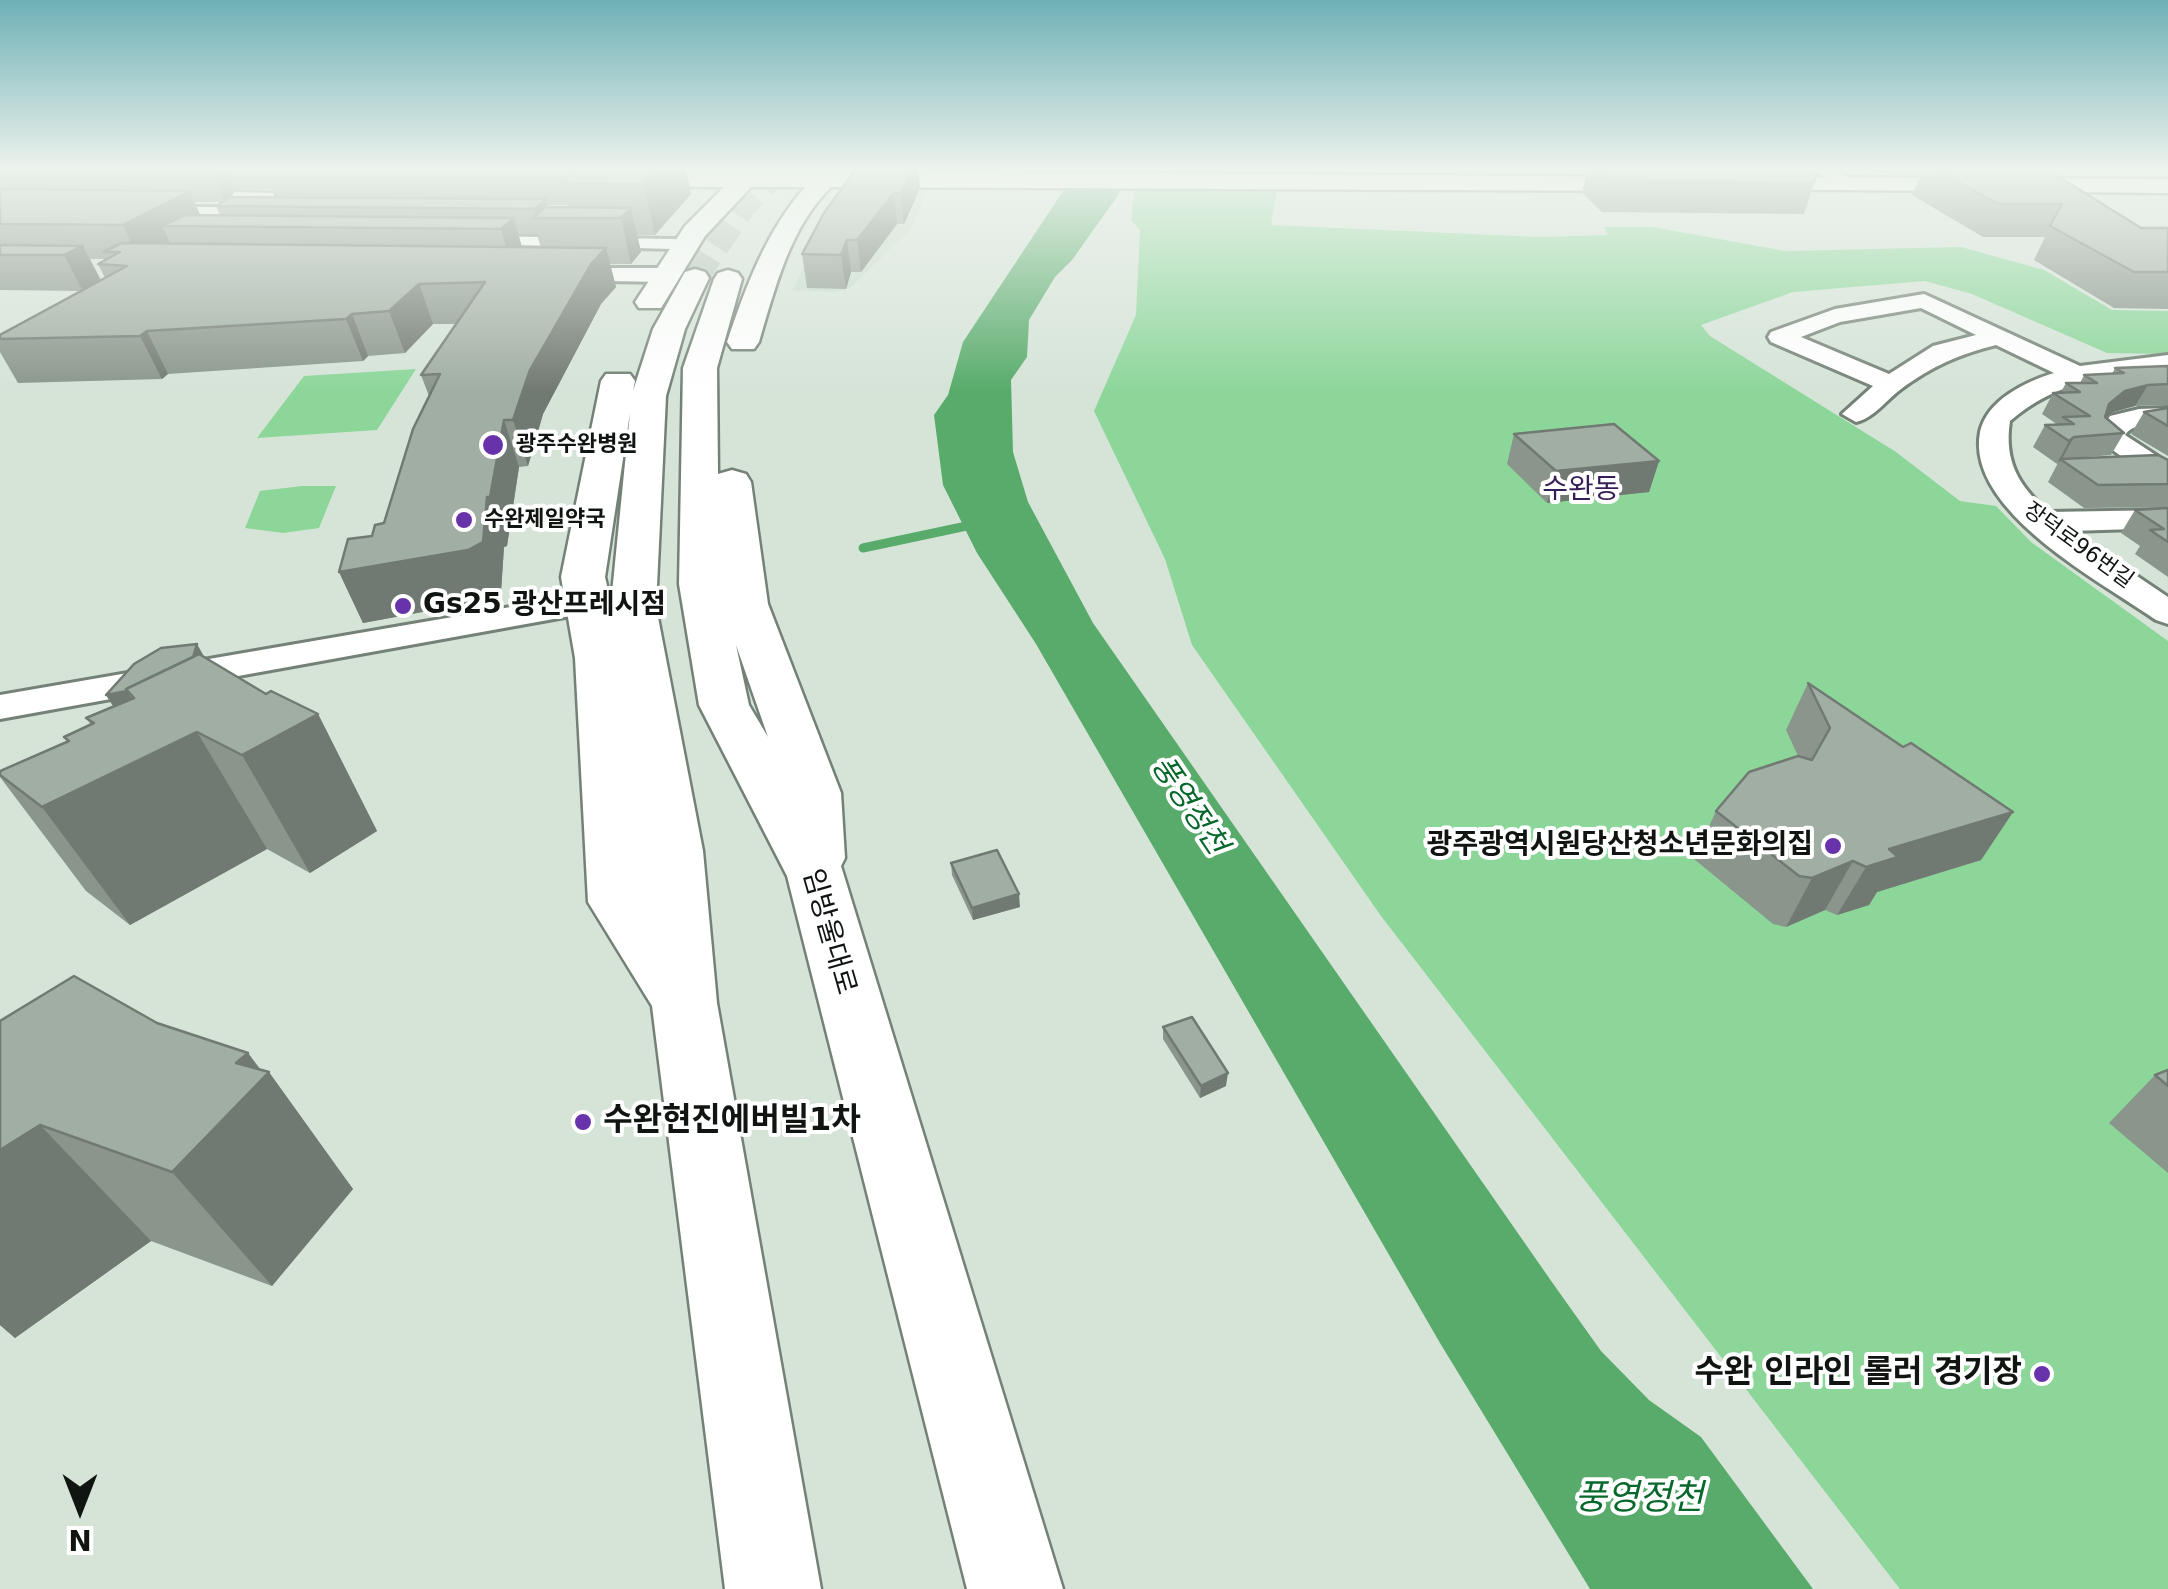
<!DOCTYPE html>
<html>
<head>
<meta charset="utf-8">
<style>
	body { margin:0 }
	#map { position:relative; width:2168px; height:1589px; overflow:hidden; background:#d6e4d8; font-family:"DejaVu Sans",sans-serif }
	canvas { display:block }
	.north { position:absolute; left:30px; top:1459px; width:100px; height:100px; -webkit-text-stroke:8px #fff; paint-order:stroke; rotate:180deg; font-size:28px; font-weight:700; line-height:40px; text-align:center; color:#101511 }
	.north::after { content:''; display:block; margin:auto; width:35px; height:45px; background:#101511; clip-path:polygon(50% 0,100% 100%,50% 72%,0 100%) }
</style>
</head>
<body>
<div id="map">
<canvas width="2168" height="1589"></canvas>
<div class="north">N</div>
</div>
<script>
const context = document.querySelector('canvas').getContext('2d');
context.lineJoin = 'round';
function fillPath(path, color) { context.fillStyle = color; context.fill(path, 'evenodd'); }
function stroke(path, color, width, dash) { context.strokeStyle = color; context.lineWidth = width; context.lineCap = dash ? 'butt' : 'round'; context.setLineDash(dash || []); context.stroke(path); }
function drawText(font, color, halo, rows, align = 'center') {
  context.font = font + ' "DejaVu Sans","Noto Sans KR",sans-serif'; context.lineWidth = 8; context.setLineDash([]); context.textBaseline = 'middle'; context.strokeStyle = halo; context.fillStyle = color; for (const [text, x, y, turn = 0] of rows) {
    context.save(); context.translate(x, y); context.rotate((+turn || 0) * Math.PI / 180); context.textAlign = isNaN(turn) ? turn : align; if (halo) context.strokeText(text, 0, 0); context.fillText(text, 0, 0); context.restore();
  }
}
fillPath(new Path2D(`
	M874,188H929L910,230L850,288L836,292L793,290L817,238Z`), '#c7dbca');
fillPath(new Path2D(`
	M1278,184L1271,225L1540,237L1608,235L1604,227H1653L1785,251L1961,247L2044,270L2112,310L2168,311V354L2107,353L1972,294L1925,281L1793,292L1701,325L1710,336L1896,452L1960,501L1996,506L2031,542L2168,641V1589H1900L1381,916L1192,645L1165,559L1094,411L1136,315L1140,230L1131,220L1135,185Z
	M416,369L377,430L257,438L304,376Z
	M302,486H336L319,528L283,533L245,528L260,491Z`), '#8cd69a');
fillPath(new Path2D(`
	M1077,170H1125L1119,194L1072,260L1055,277L1029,320L1027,357L1011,380L1013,452L1028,502L1093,623L1554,1285L1601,1351L1649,1400L1701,1437L1813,1589H1590L1440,1343L1036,644L977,553L943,485L934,415L948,395L963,342Z`), '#58ab6b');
stroke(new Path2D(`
	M863,548L976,524`), '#58ab6b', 9);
stroke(new Path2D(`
	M695,278L743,206L779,170`), '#b8c5ba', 26, [26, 12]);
const pedestrian = new Path2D(`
	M295,180L307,183C287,200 251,210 228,196L235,192L272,193Z
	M479,236L675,239L683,244L675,249L473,244L471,241Z`);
const minor = new Path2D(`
	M1814,170H1837L1861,185L1858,189H1846Z
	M141,207H275L285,213L275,219L134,217V209Z
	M555,268H665L676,275L665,282L547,280L544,275Z
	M1924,294L2080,366L2168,355V371C2109,374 2056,381 2010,421C2004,461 2018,485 2048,512L2168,510V528L2070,531L2168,597V624L2156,620C2102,582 1965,511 1980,432C1987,400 2025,382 2054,373L1996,345C1960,354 1932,366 1901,389C1886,400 1874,418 1856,422L1842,414L1873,386L1771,342L1768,337L1771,332L1835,309ZM1921,308L1976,335L1933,346L1889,374L1801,337L1840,322Z
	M2168,408V424C2153,425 2134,422 2125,435L2168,463V485L2157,482L2096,438L2110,416L2139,409Z
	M586,594L598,597L603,604L598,611L0,719V695Z`);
const secondary = new Path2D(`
	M741,170L1660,177L1672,184L1660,191L831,187C790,227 775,288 759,342L754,349H732L727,342C746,286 766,232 805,187H751L705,236L661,308H639L635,302L685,226L724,187L611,186L599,179L611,172Z
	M1741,177L2168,179V193L1733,189L1729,184L1733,179Z
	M695,269L705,272L709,278L685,329L666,396L656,607L703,851L717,1003L821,1589H725L652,1006L588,902L575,658L561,577L601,381L606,374H630L635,381L633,391L653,329L685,272ZM630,413L611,603L605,577Z
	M728,270L738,273L742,279L717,368L718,474L732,470L746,474L751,482L768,604L841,793L845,858L841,866L1063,1589H967L787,876L699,705L679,584L683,368L714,279L718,273ZM736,645L768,737L749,705Z`);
stroke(pedestrian, '#748176', 6);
stroke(minor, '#748176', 6);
stroke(secondary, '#748176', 5);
fillPath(pedestrian, '#fff');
fillPath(minor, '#fff');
fillPath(secondary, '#fff');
fillPath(new Path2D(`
	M0,170H686L691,194L655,235H637L641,252L631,264H610L616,287L601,304L543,414L528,466L519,467L507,546L504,547L501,592L487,600L363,623L339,572L384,523L429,396L421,375L457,324H433L405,353L368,356L363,361L168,374L162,379L18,383L0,352V335L82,291L0,290ZM234,189H271L275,198L232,197ZM194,202H222L216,206L220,215H200ZM548,205H567L568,207H548ZM518,234H537L541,248L522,247ZM90,259H106L98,264L105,278L101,280Z
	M855,170H918L920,188L904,224H897L861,272H851L846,289L807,288L802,254Z
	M1559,170H1796L1814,183L1804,214L1602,212L1582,193L1587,171Z
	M1870,170H2048L2141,228H2168V309L2114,308L2034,260L2045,237H1983L1912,195L1921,174L1876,173Z
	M2168,366V405L2135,406L2113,412L2106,418L2124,433L2111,455L2062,459L2168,460V507L2084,508L2048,482L2059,461L2057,464L2033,447L2045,425H2058L2042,414L2053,393L2061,392L2066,383H2080L2084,375L2112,374L2115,368Z
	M2168,408V459V456L2131,434L2144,412Z
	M1514,434L1659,461L1649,492L1547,503L1507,464Z
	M2168,508V577L2135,554L2140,546L2121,533L2135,510Z
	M204,657L266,694L318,714L377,831L310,873L267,849L130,925L86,891L0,777V771L67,742L64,737L91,725L86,718L114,707L106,695Z
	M1808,683L1903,747L2013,812L1981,860L1877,892L1869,905L1837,915L1825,910L1786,927L1773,924L1694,859L1716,811L1798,756L1786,730Z
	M951,863L1020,907L973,920L952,875Z
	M0,1021L157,1023L248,1053L353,1189L272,1286L151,1241L15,1338L0,1325Z
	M1163,1027L1226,1086L1200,1098L1163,1039Z
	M2168,1070V1173L2109,1123L2155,1075Z`), '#8a968c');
fillPath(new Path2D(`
	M215,170H226L234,189L231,200L226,202L212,171Z
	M658,170H686L691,194L655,235L644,184Z
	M912,170H918L920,188L904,224L901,193Z
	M190,191L204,224L162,226L170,243L139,260L123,225Z
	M894,193L897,224L861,272L857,240Z
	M546,199L551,218H537L535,209Z
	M631,208L641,252L631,264L621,218Z
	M514,218L523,251L511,263L501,229Z
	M847,240L851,272L846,289L841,255Z
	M83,246L101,281L83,291L64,255Z
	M606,248L616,287L601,304L543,414L528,466L513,420L530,370L591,264Z
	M419,284L433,324L405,353L389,311Z
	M352,314L368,356L363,361L346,319Z
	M147,331L168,374L162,379L140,336Z
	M2148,385L2135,406L2113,412L2097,425L2109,404L2125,391Z
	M504,420L519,467L507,546L504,547L501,592L487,600L363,623L339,572L487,497Z
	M2074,437L2062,459L2057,464L2069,441Z
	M1659,461L1649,492L1547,503L1556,471Z
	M197,644L223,690L159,737Z
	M127,691L156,738L136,742L106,695Z
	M318,714L377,831L310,873L242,755Z
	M197,732L267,849L130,925L42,807Z
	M2013,812L1981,860L1877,892L1869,905L1837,915L1866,867L1889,849Z
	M1853,861L1825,910L1786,927L1812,878Z
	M1019,894L1020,907L973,920L972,908Z
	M248,1053L265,1077L269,1072L353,1189L272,1286L172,1172L236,1063Z
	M1228,1073L1226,1086L1200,1098L1201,1086Z
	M40,1125L151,1241L15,1338L0,1325V1150Z`), '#717a72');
const building = new Path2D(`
	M0,170H215L212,171Z
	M576,170H658L644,184L561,183Z
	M855,170H912L901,193H894L857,240H847L841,255L802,254L824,213Z
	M1596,170H1796L1816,176L1814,183L1610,182Z
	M1937,170H2048L2141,228H2168V272H2134L2050,226L2062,204H1998Z
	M0,189L190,191L123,225L0,224Z
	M231,197L546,199L535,209L216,206Z
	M545,207L631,208L621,218H533Z
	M185,215L514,218L501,229L162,226Z
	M122,243L606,248L591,264L530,370L513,420H504L490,497H487L483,542L468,550L339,572L348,539L372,536L375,525L384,523L413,429L440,374L421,375L485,282L419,284L389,311L352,314L346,319L147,331L140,336L0,339V335L127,266L98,264L120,252H103Z
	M0,245L83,246L64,255H0Z
	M2168,366V384L2148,385L2125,391L2109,404L2105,417L2124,433L2074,437L2069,441L2045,425L2074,424L2063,417L2090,416L2053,393L2080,392L2066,383H2097L2084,375L2124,373L2115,368Z
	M2168,408V426L2144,412Z
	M1614,424L1659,461L1556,471L1514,434Z
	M2158,455L2168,460V484L2098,485L2060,459Z
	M2168,508V542L2150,530L2164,529L2135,510Z
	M197,644L193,657L126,689L127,691L106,695L134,664L161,648Z
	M199,654L266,694L271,691L318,714L242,755L197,732L42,807L0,775V771L69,741L64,737L94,723L86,718L134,698L126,689Z
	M1808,683L1903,747L1911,743L2013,812L1889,849L1898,857L1866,867L1853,861L1812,878L1799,876L1716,811L1749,772L1798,756L1812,760L1830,728Z
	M997,850L1019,894L972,908L951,863Z
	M74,976L157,1023L248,1053L236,1063L269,1072L172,1172L40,1125L0,1150V1021Z
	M1192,1017L1228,1073L1201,1086L1163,1027Z
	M2168,1070V1086L2155,1075Z`);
fillPath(building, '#a1aea3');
stroke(building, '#717a72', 2.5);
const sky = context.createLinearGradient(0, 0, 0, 392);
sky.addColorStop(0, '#6eb0b6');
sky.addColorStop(0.43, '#edf3ed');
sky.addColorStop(1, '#edf3ed00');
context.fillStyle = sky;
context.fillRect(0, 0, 2168, 392);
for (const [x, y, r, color] of [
	[493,445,12,"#6833aa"],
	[464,520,10,"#6833aa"],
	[403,606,10,"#6833aa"],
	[1833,846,10,"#6833aa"],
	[583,1122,10,"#6833aa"],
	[2042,1374,10,"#6833aa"]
]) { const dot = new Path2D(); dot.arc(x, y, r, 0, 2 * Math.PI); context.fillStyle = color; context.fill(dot); stroke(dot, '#fff', 4); }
drawText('bold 22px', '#101511', '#fff', [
	["광주수완병원",516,445],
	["수완제일약국",484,520]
], 'left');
drawText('22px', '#101511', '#fff', [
	["장덕로96번길",2078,546,36]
]);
drawText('28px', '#351e57', '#fff', [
	["수완동",1581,491]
]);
drawText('bold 28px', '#101511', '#fff', [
	["Gs25 광산프레시점",423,606],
	["광주광역시원당산청소년문화의집",1813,846,"right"]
], 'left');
drawText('28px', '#101511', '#fff', [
	["임방울대로",828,932,74]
]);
drawText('italic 30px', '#07682c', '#fff', [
	["풍영정천",1188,806,56]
]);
drawText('bold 32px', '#101511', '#fff', [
	["수완현진에버빌1차",603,1122],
	["수완 인라인 롤러 경기장",2022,1374,"right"]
], 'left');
drawText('italic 35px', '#07682c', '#fff', [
	["풍영정천",1639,1500]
]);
</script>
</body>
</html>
